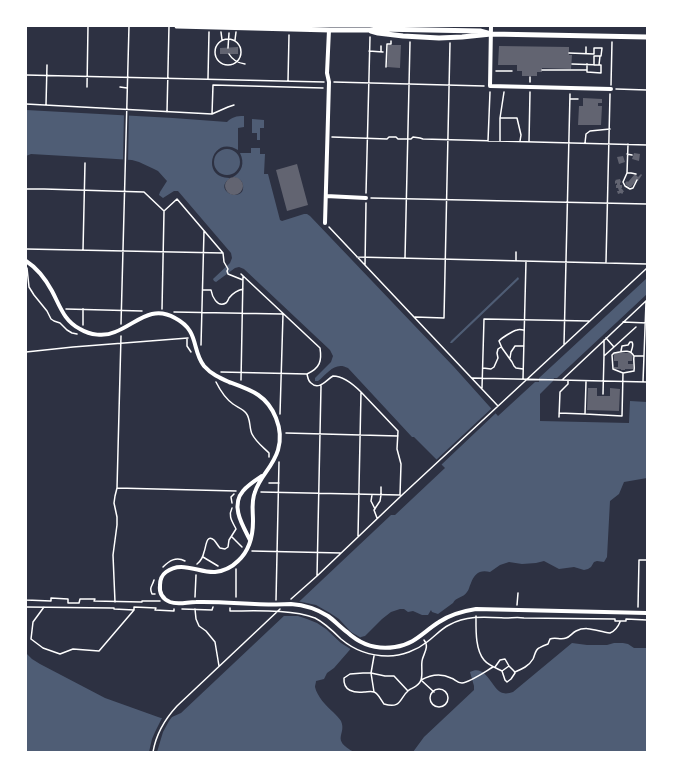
<!DOCTYPE html>
<html>
<head>
<meta charset="utf-8">
<style>
	body { margin:0 }
	#map { position:relative; width:673px; height:778px; overflow:hidden; background:#2d3142; font-family:Bitter,serif }
	canvas { display:block }
	.frame { position:absolute; inset:0; border:27px solid #fff; pointer-events:none }
</style>
</head>
<body>
<div id="map">
<canvas width="673" height="778"></canvas>
<div class="frame"></div>
</div>
<script>
const context = document.querySelector('canvas').getContext('2d');
context.lineJoin = 'round';
function fillPath(path, color) { context.fillStyle = color; context.fill(path, 'evenodd'); }
function stroke(path, color, width, dash) { context.strokeStyle = color; context.lineWidth = width; context.lineCap = dash ? 'butt' : 'round'; context.setLineDash(dash || []); context.stroke(path); }
fillPath(new Path2D(`
	M26,110L173,118L227,122C232,117 236,116 244,116V127L238,128V150C211,134 200,179 230,178C211,192 246,204 243,185C242,179 237,178 233,177C242,172 245,163 240,153H251V148H260V154H265L264,174H268L280,220L282,221L304,214H307L310,216L454,367L498,416L535,382H539V378L647,278V294L557,378H554L553,381L540,394V421L629,423L630,401L647,402V478L624,482L619,494L610,501L607,557L604,562L597,561L594,562L591,567L588,569L584,570L574,567L559,569L544,561L536,563L522,564L509,562L500,565L490,572C480,569 474,574 471,583C469,587 469,590 467,592C463,598 456,597 453,603L438,614L432,612L431,610L428,615H422L413,611L408,612L404,609H400L391,612L382,619L365,636L361,637L334,668L327,673L324,679L316,681C316,683 315,685 315,687C317,696 326,706 333,712C336,715 339,718 341,721C347,735 330,739 354,752H26V653L32,659L40,664L105,698L158,717L161,718H169L172,717L181,713L391,515H395L445,468L414,437H412L348,368C335,361 328,373 318,381H315V378L331,362L333,356L330,350L244,269L239,267L235,268L216,282L214,281L213,279L230,263L232,258L231,253L178,191H174L163,198L159,195L160,192L167,181L158,171L154,169L139,162L132,160L100,158L31,154L26,156Z
	M252,119L264,120V128H260V140H257V133H252Z
	M214 162a13 13 0 1 1 26 0a13 13 0 1 1-26 0Z
	M518,277L519,279L452,343H450L451,341Z
	M572,643L587,645H607L614,643H623L628,644L634,648H647V752H413L424,737L474,690V686L470,672C487,663 492,691 503,693C506,694 510,693 513,692Z`), '#4f5d75');
fillPath(new Path2D(`
	M124,113L129,114L128,162L123,161Z
	M493,407L497,412L440,466L435,461Z
	M297,601L316,605L330,613L339,619L351,632L363,639L352,650L341,643L326,629L317,623L307,619L298,616H281Z
	M174,714L169,721L163,732L157,752H149L152,739L155,732L163,716H168Z`), '#2d3142');
fillPath(new Path2D(`
	M388,45H401L400,68L387,67Z
	M499,46L569,47V55H572L571,69L542,68V72H537V76H522V71H517V65H498Z
	M238,47V54H220V48Z
	M583,98L602,99V103H598V106H602L601,125H578L579,106H583Z
	M634,153L640,154L639,161L632,159Z
	M623,156L625,162L619,164L617,157Z
	M297,164L308,205L287,211L276,170Z
	M635,174L638,177L641,174L642,175L638,181L637,180L631,187H629L625,184L626,183H625L627,181L628,182Z
	M225 186a9 9 0 1 1 18 0a9 9 0 1 1-18 0Z
	M620,179L621,182L620,183V185H622V188H621L623,190L624,192H623V193L622,194L621,193L618,194L617,191H619L618,188H616V185H617V183L615,184V181H616L615,180Z
	M614,353H633L632,361H628V364H633V369H625V370H621V369H614V367H618V361H614Z
	M588,388H597V396H610V388L620,389L619,411L587,410Z`), '#626471');
stroke(new Path2D(`
	M221,32L222,40
	M215 52a13 13 0 1 1 26 0a13 13 0 1 1-26 0Z
	M235,40L236,32
	M228,48L229,33
	M369,51L383,52
	M381,52V46
	M569,53L594,54
	M586,53V47
	M229,54C233,61 238,63 245,64
	M594,54V48H602L601,56H600
	M572,64L601,65V73L587,72V64
	M594,65V56H600L599,65
	M386,67L387,44H391V41
	M542,70H587
	M496,71H512
	M26,75L324,82
	M208,78L209,32
	M288,81L289,35
	M334,82L484,86
	M530,82V77
	M611,85L612,42
	M87,87L88,26
	M120,87L127,88
	M616,89L647,90
	M570,99H578
	M26,104L212,114L213,85L323,88
	M46,105L47,65
	M167,112L169,26
	M212,114L228,107L234,105
	M500,118H517L521,135L520,141
	M332,137L387,139L389,137H396L398,139H411L413,137L420,138L423,139L647,145
	M488,141L490,92
	M500,141V118L504,92
	M529,142L530,92
	M585,143L586,134L590,131L610,129
	M628,144L627,173L623,182L625,186L630,189L633,188L637,180
	M627,154L632,155
	M627,173H631L636,174
	M26,189H44L144,192L164,211L177,199L223,253L224,262L228,269L227,271L228,274L243,280
	M366,193L370,37
	M371,198L647,204
	M329,227L498,406
	M26,249L223,253
	M83,250L85,163
	M357,257L647,264
	M405,258L410,42
	M516,260V252
	M606,262L610,94
	M365,265L366,203
	M27,268L29,287L34,295L47,311L51,319L54,321L60,323L67,330L72,333L77,334
	M241,274L320,348C322,361 320,368 307,374C308,378 308,381 311,383C319,391 326,380 333,376C343,376 354,385 361,392L398,431L397,449L401,464L400,495
	M203,290H211C212,296 217,308 226,303C228,301 228,300 229,298C233,293 238,290 243,289
	M66,309L142,311
	M162,309L164,212V211
	M174,312L283,314L280,414
	M415,317L444,318L450,43
	M623,322L647,323
	M121,324L129,26
	M83,325V309
	M606,338L614,347
	M187,339V346L191,352
	M604,340V356
	M564,344L570,94
	M201,345L204,231
	M621,351L622,346L628,345L630,342H632C634,345 632,348 631,352
	M26,352L73,347L188,338
	M510,358L511,352L515,346H524
	M483,368L491,369L494,367L498,358L497,353L498,349L501,347
	M523,369L516,368L514,366L512,362L502,348L499,341C501,338 513,331 517,330C519,329 522,330 524,330
	M221,372L307,374
	M623,373L613,369L612,355L614,353C621,352 630,348 634,356
	M472,378L647,382
	M523,379L526,261
	M241,380L243,276
	M562,380L647,300
	M216,382C220,390 226,399 233,404C237,407 243,409 246,413C251,419 249,428 252,434C256,442 263,447 269,453V457
	M586,382L585,414L622,416L623,373L634,371C635,366 633,361 634,356H644
	M643,382L646,302
	M482,388L484,319L589,321
	M603,394L604,356L636,327
	M559,413L585,414
	M559,417L560,392L568,384V380
	M286,433L398,436
	M269,483H279
	M117,488L236,491
	M261,492L400,495
	M372,495L371,501L375,509
	M381,495V487
	M232,503L231,497L234,494
	M377,518L374,510L380,501L381,495
	M358,536L361,392
	M232,537L242,547
	M252,551L341,553
	M203,557L218,566
	M197,564C201,561 203,557 204,552C206,548 206,533 214,540C216,542 218,546 220,548L225,549L228,547L229,540L236,529C232,521 228,516 232,508
	M163,567C169,561 176,556 185,561
	M317,576L321,386
	M154,580C152,587 149,587 152,594H155
	M195,597L196,575
	M236,597V569
	M26,598V600L51,601V598L68,599V603H79L80,599H95L94,601L142,602V601H160
	M291,599L317,576L401,496L647,268
	M276,600L279,462
	M115,602L113,555L117,525V517L114,503L115,496L117,488L121,336
	M517,605L518,593
	M26,607L112,608H114V609L134,610V607L156,608L155,610L174,611V609
	M44,607L33,622L31,639L43,648L60,654L73,649L99,651L134,610
	M638,607L639,560H647
	M230,608V611C255,611 292,609 315,618C325,623 333,631 341,639C354,650 371,656 388,656C402,656 417,650 427,642C435,636 441,629 449,625C467,615 486,617 506,618C512,618 517,617 524,618L615,619V621H626V619L647,620
	M182,609L212,610L213,607
	M195,609L196,619L199,626L206,631L215,642L219,666
	M476,616C476,629 475,649 484,660C488,665 496,668 502,671L505,680L507,682L511,679L515,673L514,671L509,666L505,659L500,660L495,667
	M374,656L371,673L374,692
	M502,671L509,666
	M515,672C522,669 529,666 533,659C535,655 535,650 539,648C542,646 545,645 548,644L550,639C555,637 561,640 566,638C570,637 572,633 576,631C588,625 598,632 610,633C615,631 618,627 620,622
	M430 698a9 9 0 1 1 18 0a9 9 0 1 1-18 0Z
	M408,691L394,676H385L371,673H363L350,674L344,678C343,691 354,693 364,692C367,692 371,691 374,692C378,693 381,700 384,704C402,709 399,698 409,690C414,687 419,686 421,680C423,674 421,667 422,661C423,654 430,647 424,640
	M434,692L421,680C430,675 441,673 451,678C455,679 457,683 462,683C470,682 486,671 493,667
	M153,752C156,734 165,719 177,706L280,609`), '#fff', 1.5);
stroke(new Path2D(`
	M491,26L490,86L611,89
	M326,196L366,198
	M325,223L329,82L327,73L329,30
	M26,261C37,268 46,280 52,291C60,306 64,321 80,329C90,335 104,337 115,332C136,324 151,304 175,318C200,331 191,349 204,366C211,374 220,378 229,382C251,390 267,395 276,418C280,428 281,440 278,450C273,467 260,476 255,492C251,501 253,511 253,521C253,535 249,551 238,561C232,567 224,571 215,572C199,573 181,560 166,572C162,575 160,579 160,585C159,593 163,599 170,602C178,605 187,602 196,602C227,601 259,606 291,604C305,605 317,609 328,616C335,621 340,627 347,632C360,644 377,650 395,647C415,644 423,632 439,622C451,614 463,611 476,609L647,613
	M250,540C243,526 230,506 243,491C248,485 256,480 262,476`), '#fff', 4);
stroke(new Path2D(`
	M177,26L330,30H370L378,29L480,31L491,34
	M371,31L378,33L403,36L439,38L462,37L491,34L647,37`), '#fff', 5);
</script>
</body>
</html>
